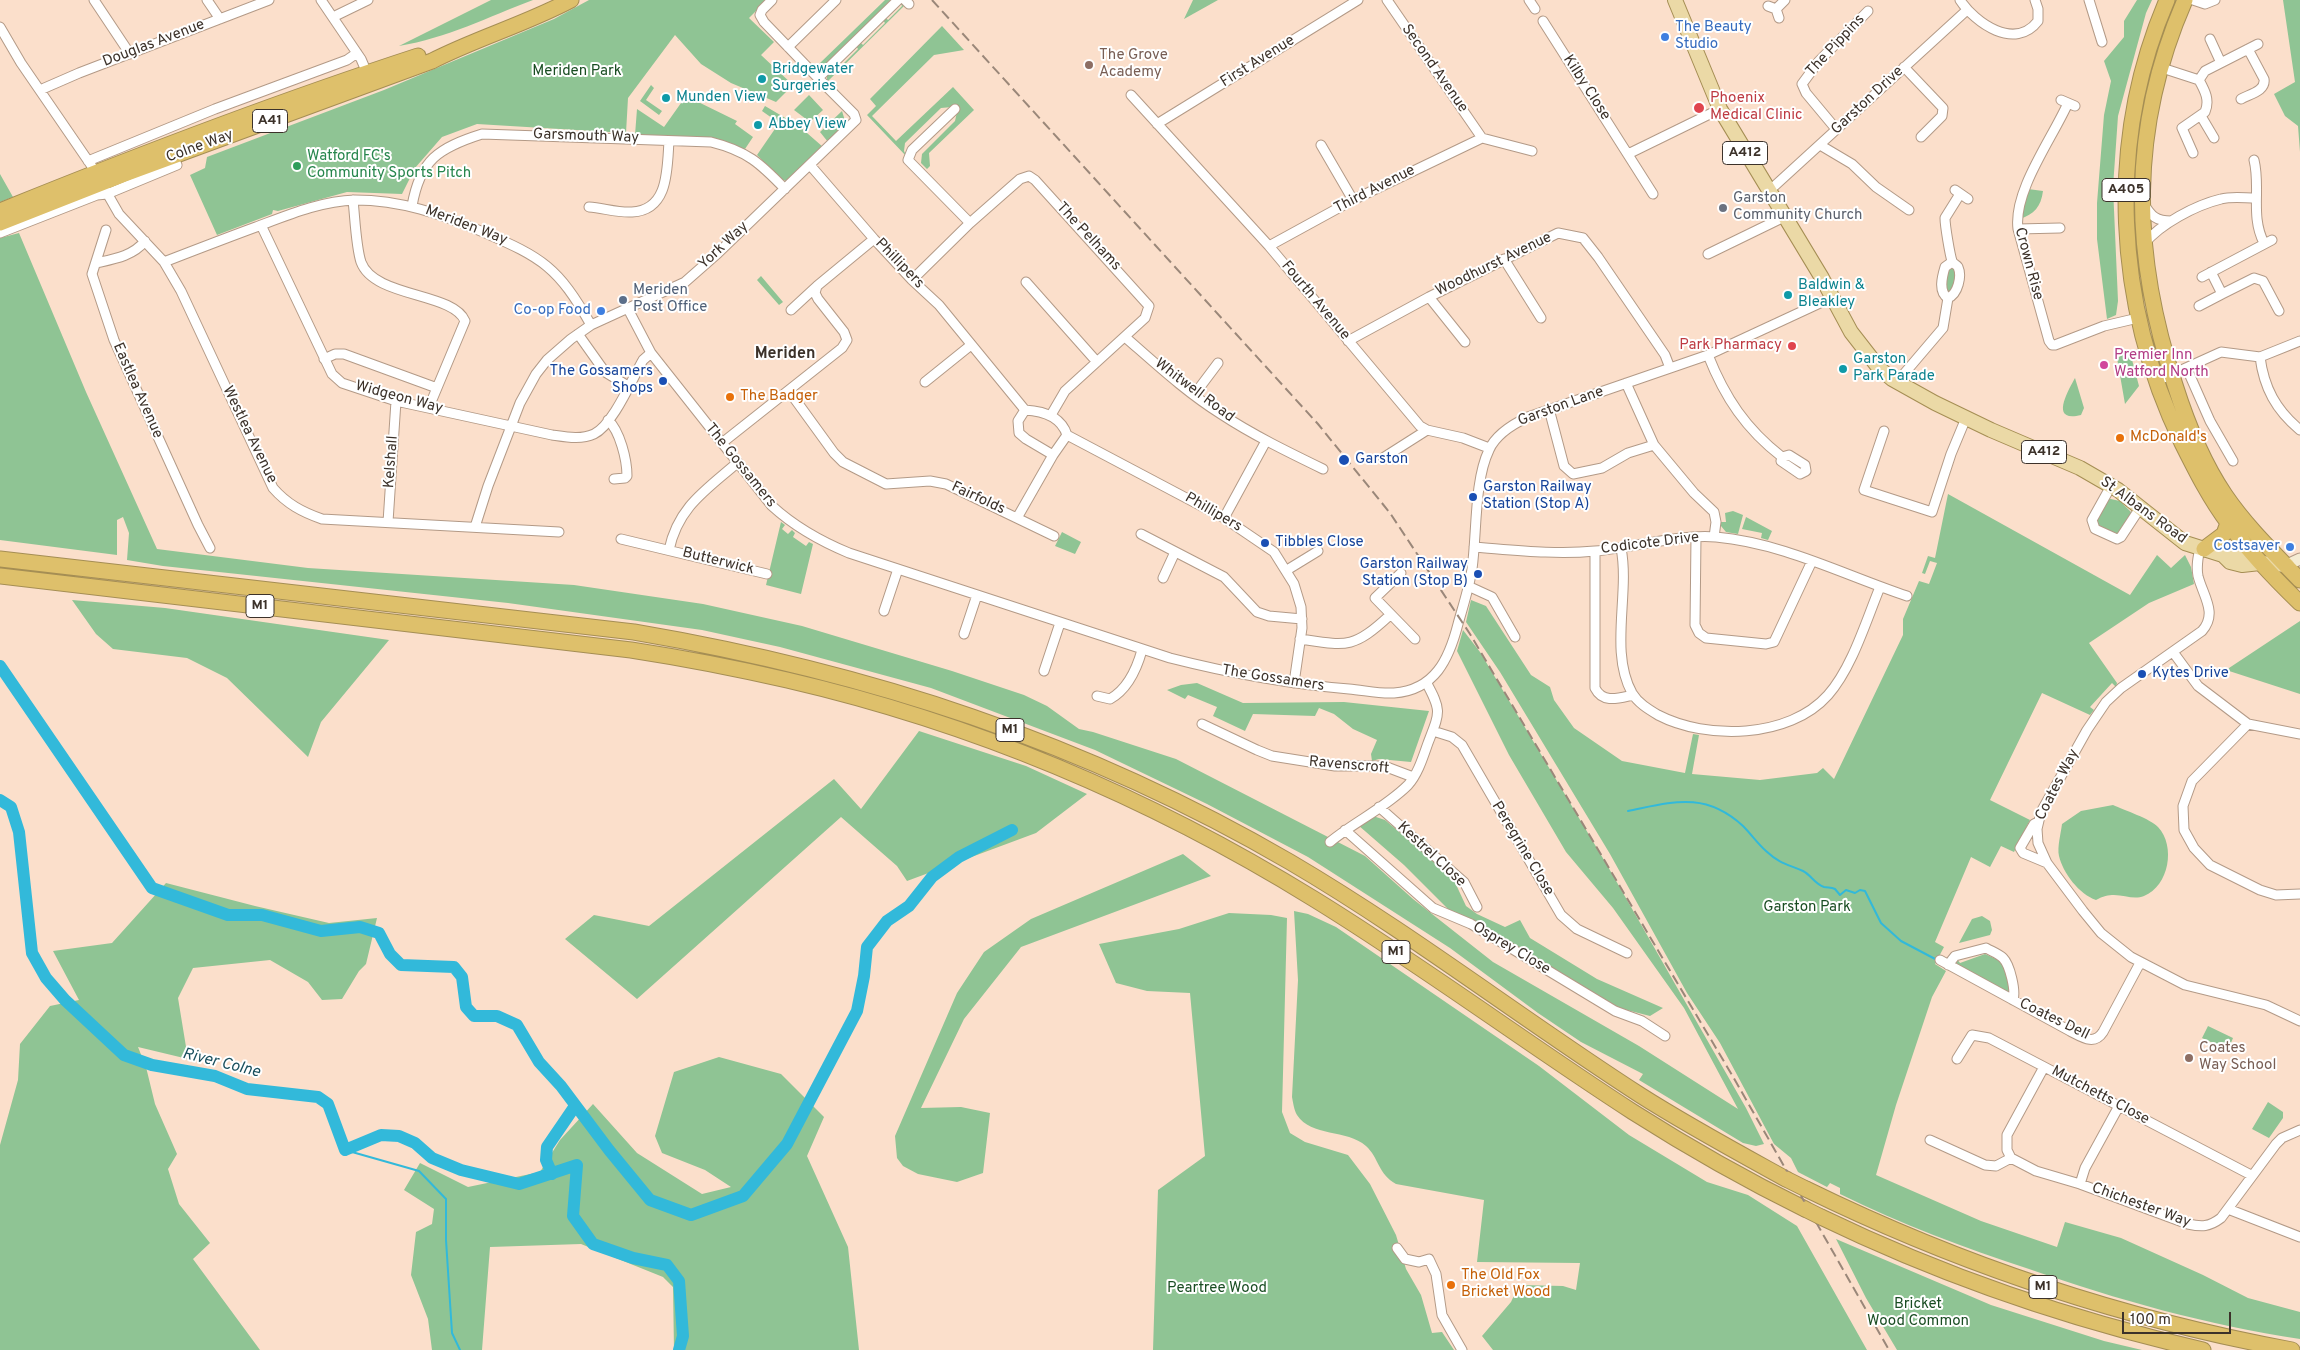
<!DOCTYPE html>
<html>
<head>
<meta charset="utf-8">
<style>
	body { margin:0 }
	#map { position:relative; width:2300px; height:1350px; overflow:hidden; background:#fbdfcb; font-family:Overpass,sans-serif }
	canvas { display:block }
	.scale { position:absolute; left:2122px; top:1312px; width:109px; height:22px; box-sizing:border-box; border:2px solid #3c322a; border-top:0; padding-left:6px; font-size:15px; line-height:18px; white-space:nowrap; color:#3c322a; -webkit-text-stroke:4px #fff; paint-order:stroke }
</style>
</head>
<body>
<div id="map">
<canvas width="2300" height="1350"></canvas>
<div class="scale">100 m</div>
</div>
<script>
const context = document.querySelector('canvas').getContext('2d');
context.lineJoin = 'round';
function fillPath(path, color) { context.fillStyle = color; context.fill(path, 'evenodd'); }
function stroke(path, color, width, dash) { context.strokeStyle = color; context.lineWidth = width; context.lineCap = dash ? 'butt' : 'round'; context.setLineDash(dash || []); context.stroke(path); }
function drawText(font, color, halo, rows, align = 'center') {
  context.font = font + ' Overpass,sans-serif'; context.lineWidth = 4; context.setLineDash([]); context.textBaseline = 'middle'; context.strokeStyle = halo; context.fillStyle = color; for (const [text, x, y, turn = 0] of rows) {
    context.save(); context.translate(x, y); context.rotate((+turn || 0) * Math.PI / 180); context.textAlign = isNaN(turn) ? turn : align; if (halo) context.strokeText(text, 0, 0); context.fillText(text, 0, 0); context.restore();
  }
}
fillPath(new Path2D(`
	M491,0H533C488,17 447,38 399,46Z
	M589,0H767L749,18L774,42L761,55L793,85L776,102L731,83L701,64L675,35L628,98L626,133L477,124L442,137L415,168L402,194L347,192L278,211L273,210L272,214L217,235L190,175L205,168L207,157L384,90L554,19Z
	M885,0H893L824,68L819,64Z
	M1193,0H1218L1184,19Z
	M2137,0H2152L2146,13L2118,116L2113,187L2118,301L2116,315L2107,319L2097,239V203L2104,115L2111,81L2104,61L2124,37V21Z
	M2283,0H2300V152L2298,126L2285,116L2274,94L2295,82Z
	M901,1L905,5L827,82V75L832,69L835,72L858,49L856,46L860,42L863,45L885,23L882,19L885,17L888,20L902,6L900,2Z
	M942,26L964,50L934,55L872,116L896,141L953,87L974,110L929,153L930,166L927,169L921,163L922,154L955,121L957,112L952,107L941,108L905,143L904,151L907,157L867,115L876,106L870,99Z
	M651,85L654,88L646,100L662,111L659,115L640,101Z
	M809,95L823,110L810,122L794,110Z
	M686,96L737,121L735,124L753,137L745,149L713,140L635,135L637,109L664,127Z
	M765,106L799,126L823,147L790,180L786,181L781,179L757,155L779,123L762,111Z
	M842,111L846,124L828,142L820,132Z
	M0,174L13,197L0,202Z
	M2028,189L2043,191C2041,207 2034,214 2020,219Z
	M19,233L86,392L157,549L308,568L574,585L703,604L802,626L952,671L1024,695L1047,706L1079,729L1093,732L1176,759L1365,856L1413,899L1493,962L1639,1046L1738,1109L1684,1008L1613,908L1566,852L1509,755L1457,651L1463,630L1480,652L1607,865L1746,1108L1764,1144L1756,1146L1743,1143L1639,1080L1643,1074L1581,1042L1538,1013L1450,948L1308,857L1207,804L1095,750L931,688L780,647L702,630L508,603L163,566L127,560L129,533L123,517L117,520V555L0,540V238Z
	M1949,266L1956,267L1955,288L1948,294L1945,286Z
	M761,276L783,302L779,305L757,280Z
	M2126,353L2131,356L2139,386L2125,404L2117,358Z
	M2075,378L2084,408L2081,415C2049,423 2068,391 2075,378Z
	M1948,494L2130,595L2157,555L2171,568L2185,555L2191,567L2194,584L2149,603L2089,643L2117,683L2116,687L2112,683L2090,707L2094,710L2090,715L2042,693L1990,800L2030,820L2014,852L2001,846L1990,867L1971,857L1935,942L1944,947L1935,964L1946,971L1932,997L1896,1105L1876,1175L1981,1221L2057,1247L2065,1222L2121,1238L2203,1275L2248,1298L2300,1312V1339C2207,1325 2118,1300 2029,1269C1965,1248 1901,1224 1840,1194V1188L1830,1183L1827,1187L1798,1172L1791,1158L1774,1144L1720,1043L1687,993L1610,854L1500,672L1466,622L1471,600L1486,606L1531,675L1550,687L1554,700L1574,728L1622,761L1685,773L1693,734L1699,735L1692,774L1760,780L1817,773L1823,768L1834,779L1903,635V619L1919,581L1929,584L1937,563L1930,561L1925,574L1922,573L1928,556L1935,558Z
	M2106,498L2120,501L2131,512V518L2119,534L2113,535L2099,527L2095,521Z
	M1733,511L1743,515L1738,534L1726,532L1721,526V522H1726L1725,513Z
	M1746,517L1772,531L1768,540L1761,538L1762,533L1742,529Z
	M781,522L785,525L782,529L788,534L792,530L795,533L793,537L806,546L809,542L813,544L801,594L766,585Z
	M1062,532L1081,542L1075,554L1055,546Z
	M72,600L165,608L389,640L321,722L308,757L227,678L187,658L113,649L96,634Z
	M2300,621V694L2226,670Z
	M1197,683L1243,703L1344,702L1429,711L1411,762L1379,759L1372,761L1371,754L1377,740L1353,729L1334,714L1319,708L1315,716L1253,714L1245,731L1213,716L1217,707L1188,695L1185,699L1167,690L1181,685Z
	M919,731L1026,766L1087,794L1036,833L907,881L897,866L841,817L637,999L565,939L594,915L649,926L834,779L861,809Z
	M2113,805C2124,810 2151,819 2158,827C2176,846 2169,886 2144,896C2129,902 2117,888 2096,900C2079,894 2063,873 2059,856C2057,847 2061,833 2062,824L2081,811Z
	M1373,816L1385,820L1452,876L1466,906L1477,914L1505,927L1520,920L1530,938L1597,979L1663,1008L1650,1016L1615,1007L1519,951L1476,922L1451,912L1404,865L1358,825Z
	M1183,854L1211,876L1021,947L964,1019L921,1108L961,1107L990,1113L983,1173L957,1182L918,1174L903,1166L897,1158L895,1136L957,993L984,952L1031,919Z
	M166,883L255,906L329,923L377,918L366,964L359,971L342,999L322,1000L308,982L270,960L193,968L178,998L188,1059L138,1047L146,1067L155,1104L177,1154L168,1169L179,1204L210,1243L193,1259L260,1350H0V1145L18,1080L20,1044L50,1006L79,1000L53,951L112,943Z
	M1294,911L1308,914L1336,927L1539,1066L1629,1135L1707,1182L1748,1195L1797,1226L1867,1350H1493L1482,1336L1511,1302L1519,1285L1563,1286L1576,1290L1580,1263L1477,1262L1484,1200L1396,1184C1378,1174 1379,1158 1366,1146C1347,1129 1311,1137 1297,1115C1294,1110 1293,1102 1292,1097L1298,980Z
	M1229,913L1271,915L1287,918L1282,1112L1290,1133L1305,1142L1348,1155L1370,1184L1396,1235L1406,1269L1421,1295L1432,1333L1442,1332L1454,1350H1153L1158,1190L1205,1156L1190,993L1147,991L1116,983L1099,944L1179,929Z
	M1982,916L1990,921L1992,930L1990,935L1959,943L1972,919Z
	M1985,954L2003,962L2012,989L2010,994L1954,964L1957,959L1960,963Z
	M2208,1026L2233,1038L2228,1050L2202,1038Z
	M719,1057L781,1074L824,1117L807,1156L848,1247L859,1350H674L673,1287L663,1277L581,1244L490,1247L482,1350H432L428,1319L411,1275L416,1232L432,1224L434,1209L404,1190L420,1163L468,1187L540,1172L560,1140L593,1104L637,1153L702,1194L731,1187L705,1170L662,1153L655,1136L674,1072Z
	M2268,1102L2283,1112V1118L2269,1138L2252,1129Z
	M1836,1239L1991,1305L2104,1341L2142,1350H1897L1866,1298Z`), '#8fc494');
stroke(new Path2D(`
	M1628,811C1673,802 1705,791 1743,826C1751,834 1758,844 1766,851C1780,864 1787,864 1803,871C1811,875 1815,884 1824,887C1828,888 1831,887 1835,889L1840,895L1846,890L1855,893L1860,890L1865,891L1881,923L1901,941L1937,960
	M345,1150L419,1171L446,1199V1240L452,1333L460,1350`), '#32b9da', 2);
stroke(new Path2D(`
	M0,666L152,888L228,915H262L321,931L360,927L379,933L390,954L401,965L454,967L462,977L466,1007L474,1016H497L517,1025L539,1062L561,1086L609,1150L650,1200L691,1215L743,1196L787,1144L857,1011L864,976L867,947L887,921L909,906L932,877L959,857L1012,830
	M0,800L11,807L19,832L32,953L46,978L65,1000L124,1055L152,1065L215,1076L247,1089L318,1097L328,1104L345,1150L381,1135L399,1136L415,1143L432,1158L461,1170L519,1184L577,1165L573,1216L593,1244L633,1258L667,1265L679,1281L683,1336L679,1350
	M552,1174L546,1160L547,1147L575,1106`), '#32b9da', 12);
const street = new Path2D(`
	M94,0L130,54
	M207,0L220,19
	M321,0L361,59L367,73
	M772,0L762,10L760,15L764,22L818,78
	M905,0L909,4
	M1387,0L1482,138
	M1529,0L1535,9
	M1960,0C1975,23 2015,51 2038,21V9L2035,0
	M2089,0L2102,42
	M2193,0L2205,4L2215,0
	M1768,6L1776,9L1779,18
	M1776,9L1785,0
	M333,17L368,0
	M1543,21L1653,194
	M0,27L21,63L91,165L119,214L164,262L181,291L273,488C287,504 302,512 322,519L559,532
	M2210,39L2221,63
	M788,47L836,0
	M1904,67L1943,108L1942,116L1921,137
	M2159,67L2199,80C2205,91 2210,100 2205,112L2182,128L2193,153
	M2199,80L2205,71L2258,44
	M40,90L79,73L269,0
	M1131,95L1269,246L1420,426L1427,430L1463,438L1489,448
	M2241,99C2250,94 2266,91 2264,79L2248,49
	M2061,100L2075,106
	M2068,103C2052,139 2013,191 2018,229L2049,341L2052,345H2055L2104,326L2138,318
	M955,109L912,150L908,160L970,223
	M2201,116L2214,138
	M1157,124L1358,0
	M1836,129L1806,93L1802,84L1819,61L1868,11
	M1482,138L1532,151
	M1321,145L1353,200
	M1820,145L1852,164L1876,187L1909,210
	M1628,154L1720,109
	M2254,160C2261,188 2250,216 2264,243
	M88,161L215,109L347,60L357,53
	M810,165L874,239L912,280L939,305L1025,410C1043,411 1061,416 1067,435L1053,455L1026,439L1019,433L1018,421L1025,410
	M1955,190L1968,199
	M1769,191L1967,10
	M353,200C355,218 356,247 361,262C374,298 453,292 465,321L429,407
	M2144,204C2151,216 2156,221 2171,221
	M412,206C420,160 438,148 482,134L711,142C747,151 760,163 785,189
	M589,207C603,208 618,213 632,212C669,210 667,169 669,141
	M261,225L332,374L342,383L396,401L552,435C566,437 581,440 594,434C613,425 632,379 643,360L651,353
	M2018,229L2060,228
	M106,230L92,274L114,340L198,525L210,548
	M0,233L97,195L107,194L177,165L174,157
	M2144,244C2160,224 2196,205 2221,199C2232,196 2244,198 2256,198
	M1269,246L1353,200L1482,138
	M1708,254L1784,217
	M1504,259L1541,318
	M164,262C195,250 226,238 256,227C288,215 321,201 355,200C401,200 441,214 483,232C543,258 558,267 591,325
	M96,263C114,259 133,256 145,241
	M2202,277L2272,240
	M912,280L970,223L1020,179L1029,176L1035,180L1149,306L1145,318L1065,391L1051,415
	M1026,282L1097,362
	M2222,294L2254,278L2263,281L2279,311
	M1429,297L1465,342
	M1948,298C1938,292 1942,277 1945,267L1952,262
	M2199,306L2222,294L2211,272
	M628,309L651,353L772,506C795,527 820,541 849,553L1170,658C1229,673 1288,684 1349,689C1363,690 1379,694 1394,693C1435,690 1449,659 1458,624C1463,606 1469,588 1472,569C1477,534 1474,481 1489,450C1496,434 1513,424 1528,417L1708,355L1833,297
	M791,310L817,286
	M578,334L605,372L628,386
	M1125,337C1156,364 1186,392 1221,414C1253,435 1288,452 1323,469
	M1348,341L1429,297L1558,233L1583,238L1598,257L1665,355L1670,368
	M1708,355C1725,398 1746,429 1782,457L1781,461L1800,474L1806,471L1805,465L1789,455L1782,457
	M2260,357C2264,388 2276,410 2300,430
	M324,359L335,354H344L437,388
	M2187,369L2210,421L2233,461
	M2157,381L2221,352L2260,357L2300,341
	M925,382L971,345
	M1897,382L1943,328L1948,298C1958,294 1962,276 1958,267C1956,264 1953,264 1952,261C1950,255 1945,226 1945,218L1960,194
	M1626,383L1654,445L1694,493L1714,512L1716,522L1714,537
	M789,391L834,453L843,462L886,484L930,481L946,484L1054,536
	M1194,395L1218,363
	M1549,409L1564,466L1573,474L1602,468L1628,453L1654,445
	M608,420C620,431 627,460 627,476L625,478L614,479
	M1884,431L1864,490L1932,512L1951,454L1966,418
	M1067,435L1224,518L1274,552L1294,584L1301,607L1302,628L1294,683
	M722,443L842,348L847,340L844,332L818,299L815,293L817,286L874,239
	M1383,458L1427,430
	M2111,486L2092,520L2095,529L2117,539L2121,537L2140,508
	M1017,518L1053,455
	M1224,518L1266,441
	M388,522L396,401
	M475,527L488,486L520,403L536,374L547,360L571,339L591,325L685,282L718,253L856,120L854,114L818,78L898,0
	M1141,534L1224,577L1257,612L1269,616L1302,619
	M1696,537L1695,625L1699,633L1706,638L1766,644L1774,642L1812,561
	M621,539L767,574
	M1474,547C1514,550 1556,555 1595,551C1634,548 1677,534 1716,537C1783,543 1844,575 1907,596
	M1621,548C1630,594 1609,651 1632,693C1638,703 1648,709 1658,715C1706,740 1789,739 1828,695C1852,668 1866,621 1880,587
	M2200,548C2198,557 2196,566 2198,576C2203,596 2218,613 2202,631L2121,688L2106,702L2087,730L2041,812L2037,829L2038,843L2047,863L2083,911L2101,933L2131,957L2185,985L2266,1005L2300,1021
	M669,550C678,507 706,490 737,463
	M1595,551V688C1603,704 1619,698 1633,695
	M1287,570L1318,551
	M1401,573L1375,598L1415,639
	M1163,578L1175,552
	M1468,586L1492,597L1515,637
	M884,611L898,569
	M964,634L977,595
	M1300,639C1347,646 1353,649 1389,616
	M2173,652L2198,686L2248,724L2300,734
	M1044,671L1060,623
	M1097,696L1110,699C1128,689 1137,668 1142,650
	M1202,724L1257,750L1272,756L1335,766H1384L1413,777
	M2248,724L2192,781L2183,806L2184,830L2194,848L2210,865L2260,890L2276,895L2300,894
	M1433,731L1452,737L1462,745L1561,915L1577,929L1627,953
	M1379,807L1464,882L1477,907
	M2038,822L2034,824L2020,848L2023,853L2047,863
	M1345,830L1433,908L1471,924L1615,1011L1642,1021L1665,1036
	M1330,842C1354,822 1385,808 1408,785C1418,774 1423,757 1428,743C1440,712 1442,711 1426,682
	M1940,960L2070,1031C2082,1037 2094,1046 2103,1032L2140,963
	M1948,965L1955,956L1986,948C1991,951 1999,954 2003,958C2010,965 2016,991 2013,1000
	M1957,1059L1972,1035L1989,1038L2251,1175
	M2044,1067L2007,1135V1150L2011,1158L2036,1171L2080,1184L2188,1224C2202,1227 2209,1227 2221,1218L2276,1144L2282,1138L2300,1130
	M1930,1140L1985,1165L1996,1166L2011,1158
	M2080,1184L2085,1168L2119,1106
	M2228,1209L2300,1237
	M1397,1248L1405,1259L1419,1262L1429,1259L1436,1274L1442,1315L1462,1350`);
const secondary = new Path2D(`
	M2287,565L2300,559`);
const primary = new Path2D(`
	M1675,0L1720,109L1822,278L1851,332L1879,368L1892,379L1935,403L1991,430L2080,468L2118,490L2185,543L2223,555L2230,562L2242,565L2260,563L2287,565
	M2223,555C2237,549 2247,556 2259,562`);
const highway = new Path2D(`
	M2167,0C2106,142 2115,304 2182,443C2196,471 2210,499 2229,524C2250,553 2274,578 2300,603
	M2185,0C2129,128 2131,253 2175,385C2187,423 2202,461 2225,495C2246,526 2274,553 2300,580
	M0,211C138,155 277,102 418,56
	M0,223L122,175L432,61C477,38 526,24 571,0
	M2204,549L2224,534L2228,523
	M0,559L634,632C868,672 1084,742 1290,862C1411,933 1522,1019 1640,1095C1687,1125 1737,1152 1786,1179
	M0,576L631,650C683,658 735,668 787,680C973,723 1152,799 1314,899C1423,966 1526,1043 1633,1112C1688,1147 1746,1180 1805,1209
	M1806,1189C1961,1265 2123,1319 2292,1350
	M1821,1217C1943,1276 2071,1320 2203,1350`);
stroke(street, '#b39a87', 11);
stroke(secondary, '#b39a87', 13);
stroke(primary, '#a58e54', 16);
stroke(highway, '#a58e54', 17);
stroke(street, '#fff', 9);
stroke(secondary, '#f5ecd3', 11);
stroke(primary, '#ebd9a6', 14);
stroke(highway, '#dec06b', 15);
stroke(new Path2D(`
	M932,0L1318,424L1390,513L1470,634L1732,1075L1889,1350`), '#9a8779', 2, [10, 5]);
const highwayBridge = new Path2D(`
	M1786,1179L1806,1189
	M1805,1209L1821,1217`);
stroke(highwayBridge, '#a58e54', 17, []);
stroke(highwayBridge, '#dec06b', 15);
for (const [x, y, r, color] of [
	[1665,37,5,"#3f7fe0"],
	[1089,65,5,"#8d6e63"],
	[762,79,5,"#0f9aa8"],
	[666,98,5,"#0f9aa8"],
	[1699,108,6,"#e0444e"],
	[758,125,5,"#0f9aa8"],
	[297,166,5,"#2e9e5b"],
	[1723,208,5,"#6b7280"],
	[1788,295,5,"#0f9aa8"],
	[623,300,5,"#5c6f8a"],
	[601,311,5,"#3f7fe0"],
	[1792,346,5,"#e0444e"],
	[2104,365,5,"#d1479c"],
	[1843,369,5,"#0f9aa8"],
	[663,381,5,"#1a4fb4"],
	[730,397,5,"#e8710a"],
	[2120,438,5,"#e8710a"],
	[1344,460,6,"#1a4fb4"],
	[1473,497,5,"#1a4fb4"],
	[1265,543,5,"#1a4fb4"],
	[2290,547,5,"#3f7fe0"],
	[1478,574,5,"#1a4fb4"],
	[2142,674,5,"#1a4fb4"],
	[2189,1058,5,"#8d6e63"],
	[1451,1285,5,"#e8710a"]
]) { const dot = new Path2D(); dot.arc(x, y, r, 0, 2 * Math.PI); context.fillStyle = color; context.fill(dot); stroke(dot, '#fff', 2); }
for (const [x, y, w] of [
	[270,121,35],
	[1745,153,45],
	[2126,190,48],
	[2044,452,45],
	[260,606,28],
	[1010,730,28],
	[1396,952,28],
	[2043,1287,28]
]) { const box = new Path2D(); box.roundRect(x - w / 2, y - 11.5, w, 23, 4); context.fillStyle = '#fff'; context.fill(box); stroke(box, '#3c322a', 1); }
drawText('bold 14px', '#3c322a', null, [
	["A41",270,121],
	["A412",1745,153],
	["A405",2126,190],
	["A412",2044,452],
	["M1",260,606],
	["M1",1010,730],
	["M1",1396,952],
	["M1",2043,1287]
]);
drawText('15px', '#366cbe', '#fff', [
	["The Beauty",1675,28,"left"],
	["Studio",1675,45,"left"],
	["Co-op Food",591,311],
	["Costsaver",2280,547]
], 'right');
drawText('15px', '#3c322a', '#fff', [
	["Douglas Avenue",154,44,-21],
	["The Pippins",1836,46,-47],
	["First Avenue",1258,62,-32],
	["Second Avenue",1434,69,55],
	["Kilby Close",1586,88,57],
	["Garston Drive",1868,101,-43],
	["Garsmouth Way",586,137,2],
	["Colne Way",200,147,-20],
	["Third Avenue",1375,190,-27],
	["Meriden Way",466,226,21],
	["The Pelhams",1088,237,47],
	["York Way",724,246,-43],
	["Phillipers",899,264,46],
	["Crown Rise",2028,264,75],
	["Woodhurst Avenue",1494,265,-26],
	["Fourth Avenue",1315,301,50],
	["Eastlea Avenue",137,391,66],
	["Whitwell Road",1194,391,37],
	["Widgeon Way",399,398,15],
	["Garston Lane",1561,407,-20],
	["Westlea Avenue",249,435,64],
	["Kelshall",392,462,-86],
	["The Gossamers",740,466,51],
	["Fairfolds",978,499,25],
	["St Albans Road",2143,511,36],
	["Phillipers",1213,513,30],
	["Codicote Drive",1650,544,-7],
	["Butterwick",718,562,14],
	["The Gossamers",1273,679,9],
	["Ravenscroft",1349,766,5],
	["Coates Way",2058,785,-63],
	["Peregrine Close",1522,849,59],
	["Kestrel Close",1431,855,43],
	["Osprey Close",1511,949,31],
	["Coates Dell",2054,1020,26],
	["Mutchetts Close",2100,1096,28],
	["Chichester Way",2141,1206,20]
]);
drawText('15px', '#785e54', '#fff', [
	["The Grove",1099,56],
	["Academy",1099,73],
	["Coates",2199,1049],
	["Way School",2199,1066]
], 'left');
drawText('15px', '#0d838f', '#fff', [
	["Bridgewater",772,70],
	["Surgeries",772,87],
	["Munden View",676,98],
	["Abbey View",768,125],
	["Baldwin &",1798,286],
	["Bleakley",1798,303],
	["Garston",1853,360],
	["Park Parade",1853,377]
], 'left');
drawText('15px', '#194d22', '#fff', [
	["Meriden Park",577,72],
	["Garston Park",1807,908],
	["Peartree Wood",1217,1289],
	["Bricket",1918,1305],
	["Wood Common",1918,1322]
]);
drawText('15px', '#be3a42', '#fff', [
	["Phoenix",1710,99],
	["Medical Clinic",1710,116],
	["Park Pharmacy",1782,346,"right"]
], 'left');
drawText('15px', '#27864d', '#fff', [
	["Watford FC's",307,157],
	["Community Sports Pitch",307,174]
], 'left');
drawText('15px', '#5b616d', '#fff', [
	["Garston",1733,199],
	["Community Church",1733,216]
], 'left');
drawText('15px', '#4e5e75', '#fff', [
	["Meriden",633,291],
	["Post Office",633,308]
], 'left');
drawText('15px', '#b23c85', '#fff', [
	["Premier Inn",2114,356],
	["Watford North",2114,373]
], 'left');
drawText('15px', '#164399', '#fff', [
	["The Gossamers",653,372,"right"],
	["Shops",653,389,"right"],
	["Garston",1355,460],
	["Garston Railway",1483,488],
	["Station (Stop A)",1483,505],
	["Tibbles Close",1275,543],
	["Garston Railway",1468,565,"right"],
	["Station (Stop B)",1468,582,"right"],
	["Kytes Drive",2152,674]
], 'left');
drawText('15px', '#c56008', '#fff', [
	["The Badger",740,397],
	["McDonald's",2130,438],
	["The Old Fox",1461,1276],
	["Bricket Wood",1461,1293]
], 'left');
drawText('bold 16px', '#3c322a', '#fff', [
	["Meriden",785,355]
]);
drawText('italic 16px', '#1a505e', '#fff', [
	["River Colne",221,1064,14]
]);
</script>
</body>
</html>
